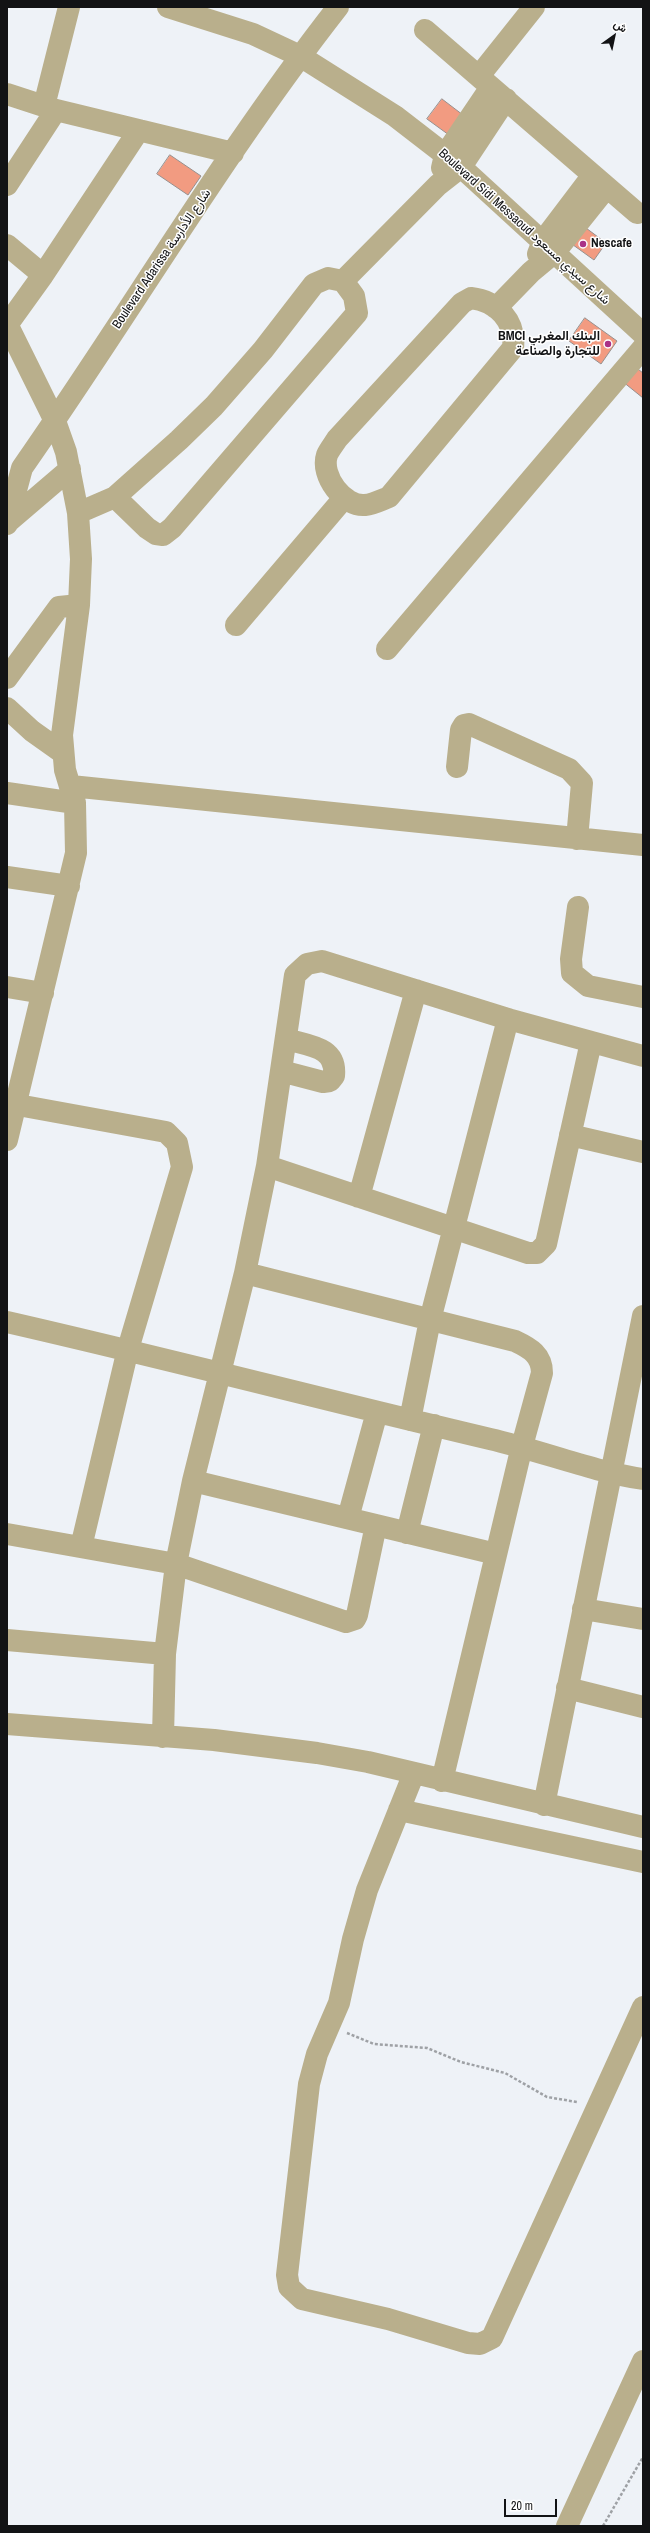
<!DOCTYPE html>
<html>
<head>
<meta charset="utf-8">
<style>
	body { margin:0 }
	#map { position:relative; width:650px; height:2533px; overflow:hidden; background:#eef2f7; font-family:"Archivo Narrow",Vazirmatn,sans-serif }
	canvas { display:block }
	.frame { position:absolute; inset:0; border:8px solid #121315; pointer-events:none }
	.north { position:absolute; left:594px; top:16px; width:40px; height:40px; -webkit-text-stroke:3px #fff; paint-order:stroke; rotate:33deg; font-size:11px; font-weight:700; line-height:16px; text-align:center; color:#121315 }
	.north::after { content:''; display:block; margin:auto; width:14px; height:18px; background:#121315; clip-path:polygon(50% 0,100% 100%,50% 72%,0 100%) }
	.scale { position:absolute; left:504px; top:2499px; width:53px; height:18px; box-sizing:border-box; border:2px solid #121315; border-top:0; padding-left:5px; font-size:12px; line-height:14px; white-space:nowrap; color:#121315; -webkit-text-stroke:3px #fff; paint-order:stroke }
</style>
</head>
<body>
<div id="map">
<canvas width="650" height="2533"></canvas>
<div class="frame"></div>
<div class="north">ش</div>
<div class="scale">20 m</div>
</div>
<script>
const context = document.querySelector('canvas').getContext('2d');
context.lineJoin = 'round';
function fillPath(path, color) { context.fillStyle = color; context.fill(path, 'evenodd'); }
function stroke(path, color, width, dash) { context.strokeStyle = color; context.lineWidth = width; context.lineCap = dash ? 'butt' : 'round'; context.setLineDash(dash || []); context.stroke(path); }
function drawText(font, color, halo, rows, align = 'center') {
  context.font = font + ' "Archivo Narrow",Vazirmatn,sans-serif'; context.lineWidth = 3; context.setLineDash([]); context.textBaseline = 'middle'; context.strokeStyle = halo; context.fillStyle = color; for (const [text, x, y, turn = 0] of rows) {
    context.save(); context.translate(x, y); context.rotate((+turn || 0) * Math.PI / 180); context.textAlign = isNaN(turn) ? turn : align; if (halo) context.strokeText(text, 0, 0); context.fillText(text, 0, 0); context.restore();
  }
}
const building = new Path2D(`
	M442,99L463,115L449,135L427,119Z
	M170,155L201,176L188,195L157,174Z
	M582,225L606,243L594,260L569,242Z
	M585,318L617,341L601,364L569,341Z
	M634,366L643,373V398L622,381Z`);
fillPath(building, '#f29b81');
stroke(building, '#96908e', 1);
stroke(new Path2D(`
	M347,2033L374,2044L427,2048L461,2062L505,2073L547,2097L577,2102
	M603,2526L643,2457`), '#9ea1a5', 2.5, [3, 2]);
stroke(new Path2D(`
	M168,7L253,34L300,56L395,116L461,167L643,334
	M425,30L637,213
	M479,76L534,7
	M7,94L56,110L233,153
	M44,106L69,7
	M442,168L445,155L491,87
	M7,185L56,110
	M7,245L43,275
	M538,254L543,241L593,175
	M343,281L438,185L461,167L506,99
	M471,298C497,301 516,321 513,348L389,497C381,500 374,504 365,505C344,507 320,476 327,455C329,450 334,444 337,439L462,303Z
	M496,308L531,272L555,252L607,187
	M7,324L55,421L66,452L78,513L81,559L79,605L62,735L65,770L75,803L76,853L7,1140
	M7,325L43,275L139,130
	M78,513L115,497L179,440L214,406L263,350L314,284L328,278L343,281L354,296L357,313L172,528L163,535L156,534L147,528L115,497
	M8,522L70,469
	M7,524L22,468C129,315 223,154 338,7
	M236,625L344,498
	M387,649L643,348
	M7,678L59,607L79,605
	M7,708L32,731L63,753
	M457,767L461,730L464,725L469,724L569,769L582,783L577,839
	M71,786L643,845
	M7,793L75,803
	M7,877L69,886
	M578,907L571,959L572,973L588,986L643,997
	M7,987L43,993
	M281,1071L323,1082L330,1081L334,1076C337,1046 308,1046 286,1039
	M7,1103L166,1132L177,1143L182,1167L128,1349L81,1547
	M570,1135L643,1152
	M267,1166L528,1253H537L546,1244L591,1042
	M359,1197L416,990
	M245,1273L515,1341C530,1348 542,1355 542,1373L522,1446L442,1781
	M7,1322C169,1359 329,1401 490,1439C542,1451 591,1471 643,1479
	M410,1420L430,1320L508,1019
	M193,1481L496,1554
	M348,1518L377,1412
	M407,1533L434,1425
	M7,1534L176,1564L346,1622L355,1619L357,1615L376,1525
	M583,1609L643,1619
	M7,1640L165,1654
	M567,1688L643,1707
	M7,1724L214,1740L317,1753L368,1762L643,1827
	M163,1737L165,1654L176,1564L193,1481L245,1273L267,1166L295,975L307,964L322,961L508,1019L643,1056
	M414,1773L367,1890L353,1939L339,2003L317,2054L309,2084L287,2275L289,2287L302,2299L388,2319L468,2343L480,2344L492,2338L643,2007
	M544,1805L643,1316
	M399,1810L643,1862
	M567,2526L643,2361`), '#b9af8c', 22);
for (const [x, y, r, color] of [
	[583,244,4,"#aa3187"],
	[608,344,4,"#aa3187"]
]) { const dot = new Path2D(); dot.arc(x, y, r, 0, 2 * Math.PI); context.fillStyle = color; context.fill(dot); stroke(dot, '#fff', 1.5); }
drawText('13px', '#121315', '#fff', [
	["Boulevard Sidi Messaoud شارع سيدي مسعود",524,227,42],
	["Boulevard Adarissa شارع الأدارسة",162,259,-56]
]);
drawText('bold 13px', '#121315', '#fff', [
	["Nescafe",591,244],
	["BMCI البنك المغربي",600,337,"right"],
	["للتجارة والصناعة",600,352,"right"]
], 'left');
</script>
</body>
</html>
